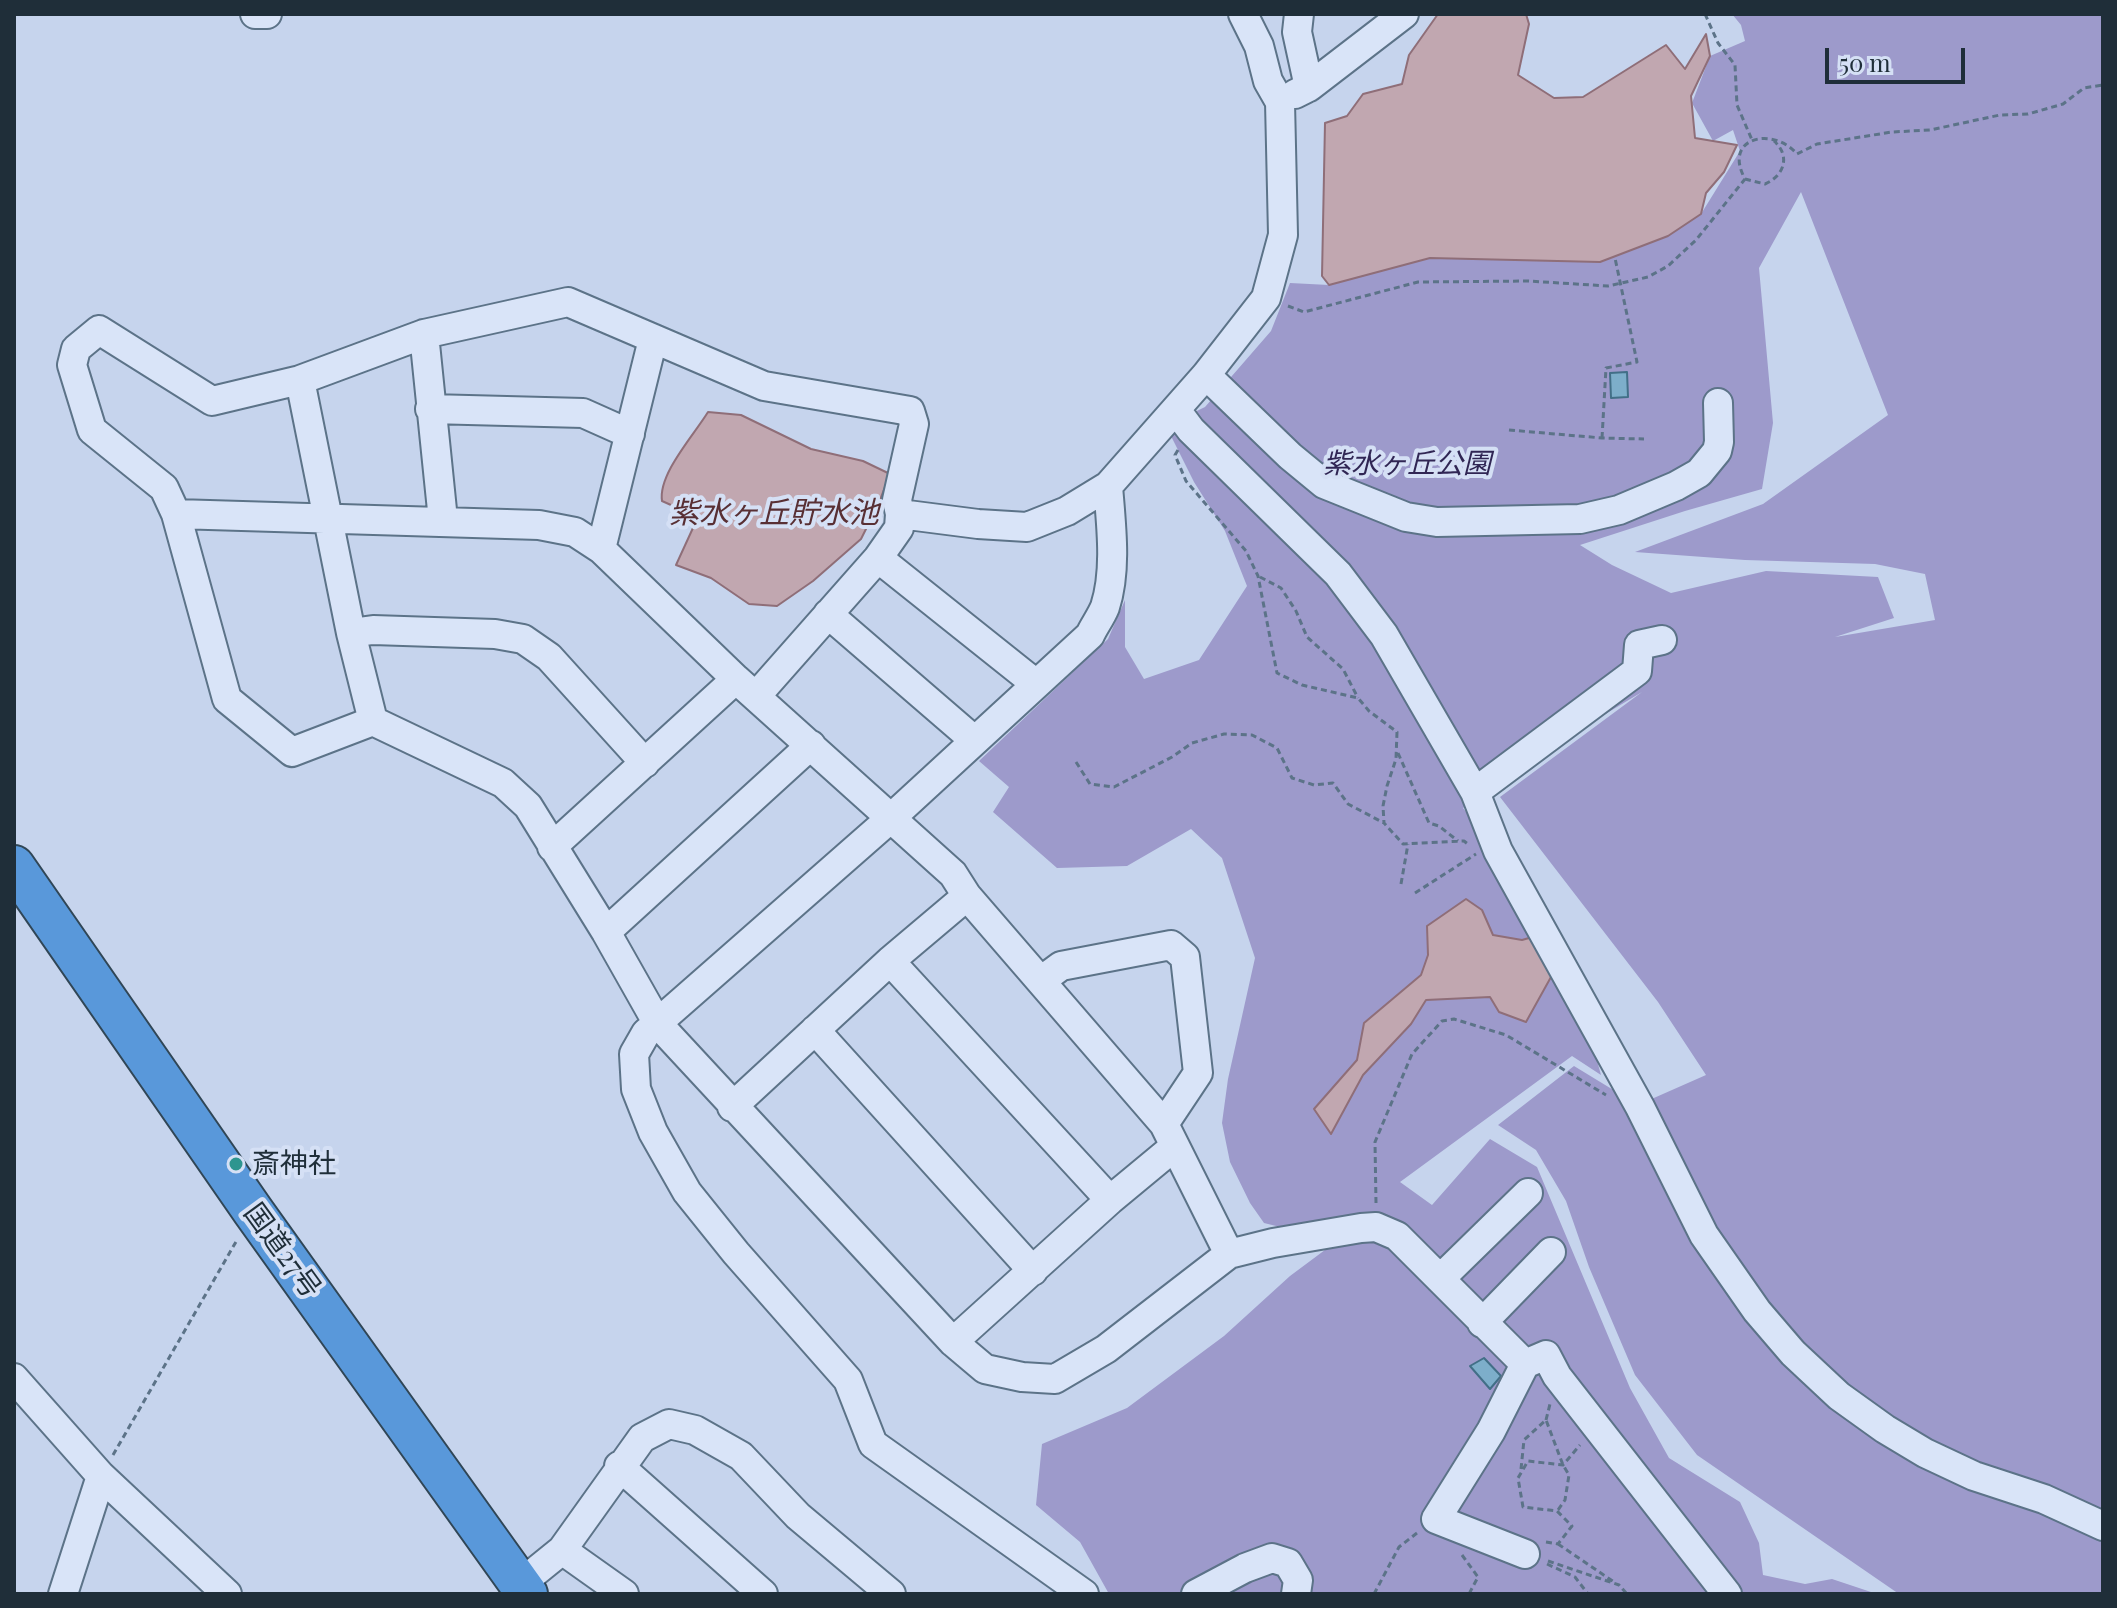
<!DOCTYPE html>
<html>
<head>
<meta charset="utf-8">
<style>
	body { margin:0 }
	#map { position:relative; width:2117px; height:1608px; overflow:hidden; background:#c6d4ed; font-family:"Playfair Display",serif }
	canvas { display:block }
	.frame { position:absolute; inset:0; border:16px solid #1f2e39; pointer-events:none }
	.scale { position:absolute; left:1825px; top:48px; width:140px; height:36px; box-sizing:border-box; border:4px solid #1f2e39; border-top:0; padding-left:10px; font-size:24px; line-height:28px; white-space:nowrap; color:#1f2e39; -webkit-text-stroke:6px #d5e0f5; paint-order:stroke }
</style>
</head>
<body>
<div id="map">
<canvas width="2117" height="1608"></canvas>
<div class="frame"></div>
<div class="scale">50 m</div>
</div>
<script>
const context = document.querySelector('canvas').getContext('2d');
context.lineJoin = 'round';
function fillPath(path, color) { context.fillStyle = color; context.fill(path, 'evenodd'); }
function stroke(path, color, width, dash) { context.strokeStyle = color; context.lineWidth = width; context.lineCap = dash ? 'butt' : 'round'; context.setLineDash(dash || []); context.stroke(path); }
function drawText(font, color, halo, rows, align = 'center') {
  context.font = font + ' "Playfair Display","Noto Sans JP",serif'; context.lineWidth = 8; context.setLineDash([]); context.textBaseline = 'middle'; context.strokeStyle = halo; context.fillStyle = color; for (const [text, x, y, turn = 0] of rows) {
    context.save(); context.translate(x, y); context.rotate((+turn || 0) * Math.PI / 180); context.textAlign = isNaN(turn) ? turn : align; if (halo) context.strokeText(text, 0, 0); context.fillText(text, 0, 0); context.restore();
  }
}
fillPath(new Path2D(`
	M1732,14H2103V1594H1899L1697,1455L1635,1375L1589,1267L1566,1201L1536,1150L1498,1125L1574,1066L1638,1105L1706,1075L1658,1002L1500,797L1642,692L1552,746L1463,808L1479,828L1574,978L1601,1075L1572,1056L1400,1182L1432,1205L1490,1139L1537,1167L1630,1388L1669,1458L1740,1502L1759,1543L1763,1575L1805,1584L1832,1579L1877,1594H1109L1080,1542L1036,1505L1042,1444L1127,1408L1224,1336L1290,1276L1337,1241L1264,1223L1250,1203L1230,1162L1222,1123L1228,1079L1255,958L1222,858L1191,829L1127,866L1057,868L993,812L1009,787L979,761L1108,639L1125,600V647L1144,679L1199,660L1247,586L1225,531L1194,482L1166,426L1205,407L1271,331L1290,283L1329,285L1430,258L1600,262L1668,236L1701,214L1740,151L1733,130L1713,141L1692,103L1710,56L1745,41L1741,25ZM1801,192L1888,415L1763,504L1635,552L1745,560L1875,564L1925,574L1935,620L1835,637L1894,618L1878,577L1766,571L1671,593L1612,565L1580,545L1685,511L1762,489L1773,423L1759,268Z`), '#9d9acb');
const water = new Path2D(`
	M1438,14H1526L1529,24L1518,75L1554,98L1583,97L1666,45L1685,69L1706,34L1710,56L1691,96L1695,138L1737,145L1724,172L1706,193L1701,214L1668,236L1600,262L1430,258L1329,285L1322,276L1325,123L1347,116L1363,94L1402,84L1409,55Z
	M708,412L741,415L811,449L863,461L890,474L878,505L861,539L813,581L777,606L749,604L711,578L676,565L698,517L662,501C658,474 694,435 708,412Z
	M1466,899L1482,910L1493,935L1522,940L1536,936L1556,968L1526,1022L1499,1012L1490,997L1426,1000L1411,1024L1363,1075L1331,1134L1314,1109L1357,1060L1364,1023L1421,975L1428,955L1427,926Z`);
fillPath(water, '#c1a7b0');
stroke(water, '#8f6e78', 2);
const building = new Path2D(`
	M1627,372L1628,397L1611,398L1610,373Z
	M1484,1358L1501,1376L1490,1389L1470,1366Z`);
fillPath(building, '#7daeca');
stroke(building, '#426f87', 2);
const minor = new Path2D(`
	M255,14H267
	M1309,87L1404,14
	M1295,94L1309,87L1297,32L1299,14
	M424,334L443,520
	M1206,375L1290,456L1324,484L1406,517L1437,522L1580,519L1619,510L1676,486L1699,473L1717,451L1719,442L1718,403
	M300,380L351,633L373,721
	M430,409L583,413L630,434
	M1176,410L1191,430L1338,574L1384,635L1475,792L1498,851L1640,1107L1704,1235L1757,1311L1793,1353L1839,1396L1885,1429L1925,1453L1974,1476L2044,1499L2103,1526
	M176,514L539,525L575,532L601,549L736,679L953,874L967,896L1164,1124L1229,1254
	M900,514L978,524L1027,527L1067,511L1108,486L1206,375L1266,298L1283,235L1280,102L1268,81L1259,46L1243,14
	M601,549L653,339
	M878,558L1036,684
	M828,614L974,740
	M351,633L373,630L495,634L523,639L549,657L645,763
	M757,695L878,558L899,528L900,514L897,500L914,424L910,411L764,386L568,302L424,334L300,380L212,401L99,330L76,349L72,365L92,430L164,488L176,514L227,699L292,752L373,721L503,783L528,806L606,932L658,1024L953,1342L985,1369L1022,1377L1055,1379L1106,1349L1229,1254L1273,1243L1361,1228L1376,1227L1397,1236L1525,1364
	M1475,792L1637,671L1639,645L1662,640
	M552,847L736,679
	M606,932L811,745
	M890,961L1110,1200
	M1042,980L1061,966L1171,945L1185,957L1198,1073L1164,1124
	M815,1030L1033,1271
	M732,1107L890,961L967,896
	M1440,1279L1528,1193
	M1482,1323L1551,1252
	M953,1342L1110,1200L1174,1147
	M14,1378L101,1476L227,1594
	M619,1466L763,1594
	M562,1550L624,1594
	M1525,1554L1436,1519L1491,1431L1525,1364L1546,1355L1557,1376L1727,1594
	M520,1584L562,1550L642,1438L669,1424L695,1430L741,1456L798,1516L891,1594
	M63,1594L101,1476
	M1084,1594L873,1444L848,1380L736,1253L687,1192L653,1132L636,1089L634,1054L646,1033L891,818L1090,635C1094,626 1101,617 1105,607C1117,570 1111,524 1108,486
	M1196,1594L1245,1568L1272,1558L1288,1563L1298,1580L1296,1594`);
const highway = new Path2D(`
	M14,866L253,1211L527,1594`);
stroke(minor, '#5c7388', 32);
stroke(highway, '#304656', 44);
stroke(new Path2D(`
	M1705,14L1718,43L1735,65L1737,105L1752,140
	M1745,179L1765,184C1784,176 1791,156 1774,141
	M1288,306L1304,312L1418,282L1529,281L1608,286L1648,277L1668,266L1696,240L1745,179C1722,137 1773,126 1797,154L1817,144L1892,132L1930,130L2000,115L2028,114L2063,104L2084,88L2103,85
	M1509,430L1602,438L1644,439
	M1602,438L1606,368L1637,362L1615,258
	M1178,450L1175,455L1186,481L1246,551L1258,576L1277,673L1302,685L1358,698L1369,711L1397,732L1396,759L1387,786L1383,806L1384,823L1403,844L1464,841L1469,845
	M1260,577L1281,588L1296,611L1307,637L1343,669L1358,698
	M1398,753L1429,823L1439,826L1458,841
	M1076,762L1090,784L1114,787L1172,757L1192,743L1224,734L1252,735L1277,748L1292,778L1314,785L1333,783L1348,804L1384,823
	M1401,884L1408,844
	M1415,893L1476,854
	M1376,1203L1375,1142L1412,1054L1442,1021L1454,1019L1506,1035L1606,1095
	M1546,1420L1550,1404
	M113,1455L237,1240
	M1521,1469L1524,1440L1546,1420L1563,1465L1569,1475L1565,1500L1558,1510
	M1546,1542L1558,1544L1572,1526L1557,1511L1523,1507L1518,1478L1528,1461L1563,1465L1580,1445
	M1558,1544L1614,1582
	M1462,1555L1478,1577L1469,1594
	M1548,1561L1619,1585L1627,1594
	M1547,1564L1575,1577L1588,1594
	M1374,1594L1399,1547L1417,1533`), '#5c7388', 3, [6, 4]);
stroke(minor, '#d9e4f8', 28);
stroke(highway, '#5998da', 40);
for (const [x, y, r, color] of [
	[236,1164,8,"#2d958f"]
]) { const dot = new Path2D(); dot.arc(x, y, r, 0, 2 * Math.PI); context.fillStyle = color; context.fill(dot); stroke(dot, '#d5e0f5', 3); }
drawText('italic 28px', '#302654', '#d5e0f5', [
	["紫水ヶ丘公園",1407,464]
]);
drawText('28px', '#1f2e39', '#d5e0f5', [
	["斎神社",252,1164]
], 'left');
drawText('28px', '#1f2e39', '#d5e0f5', [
	["国道27号",282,1251,54]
]);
drawText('italic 30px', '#582f34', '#d5e0f5', [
	["紫水ヶ丘貯水池",774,514]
]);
</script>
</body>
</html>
